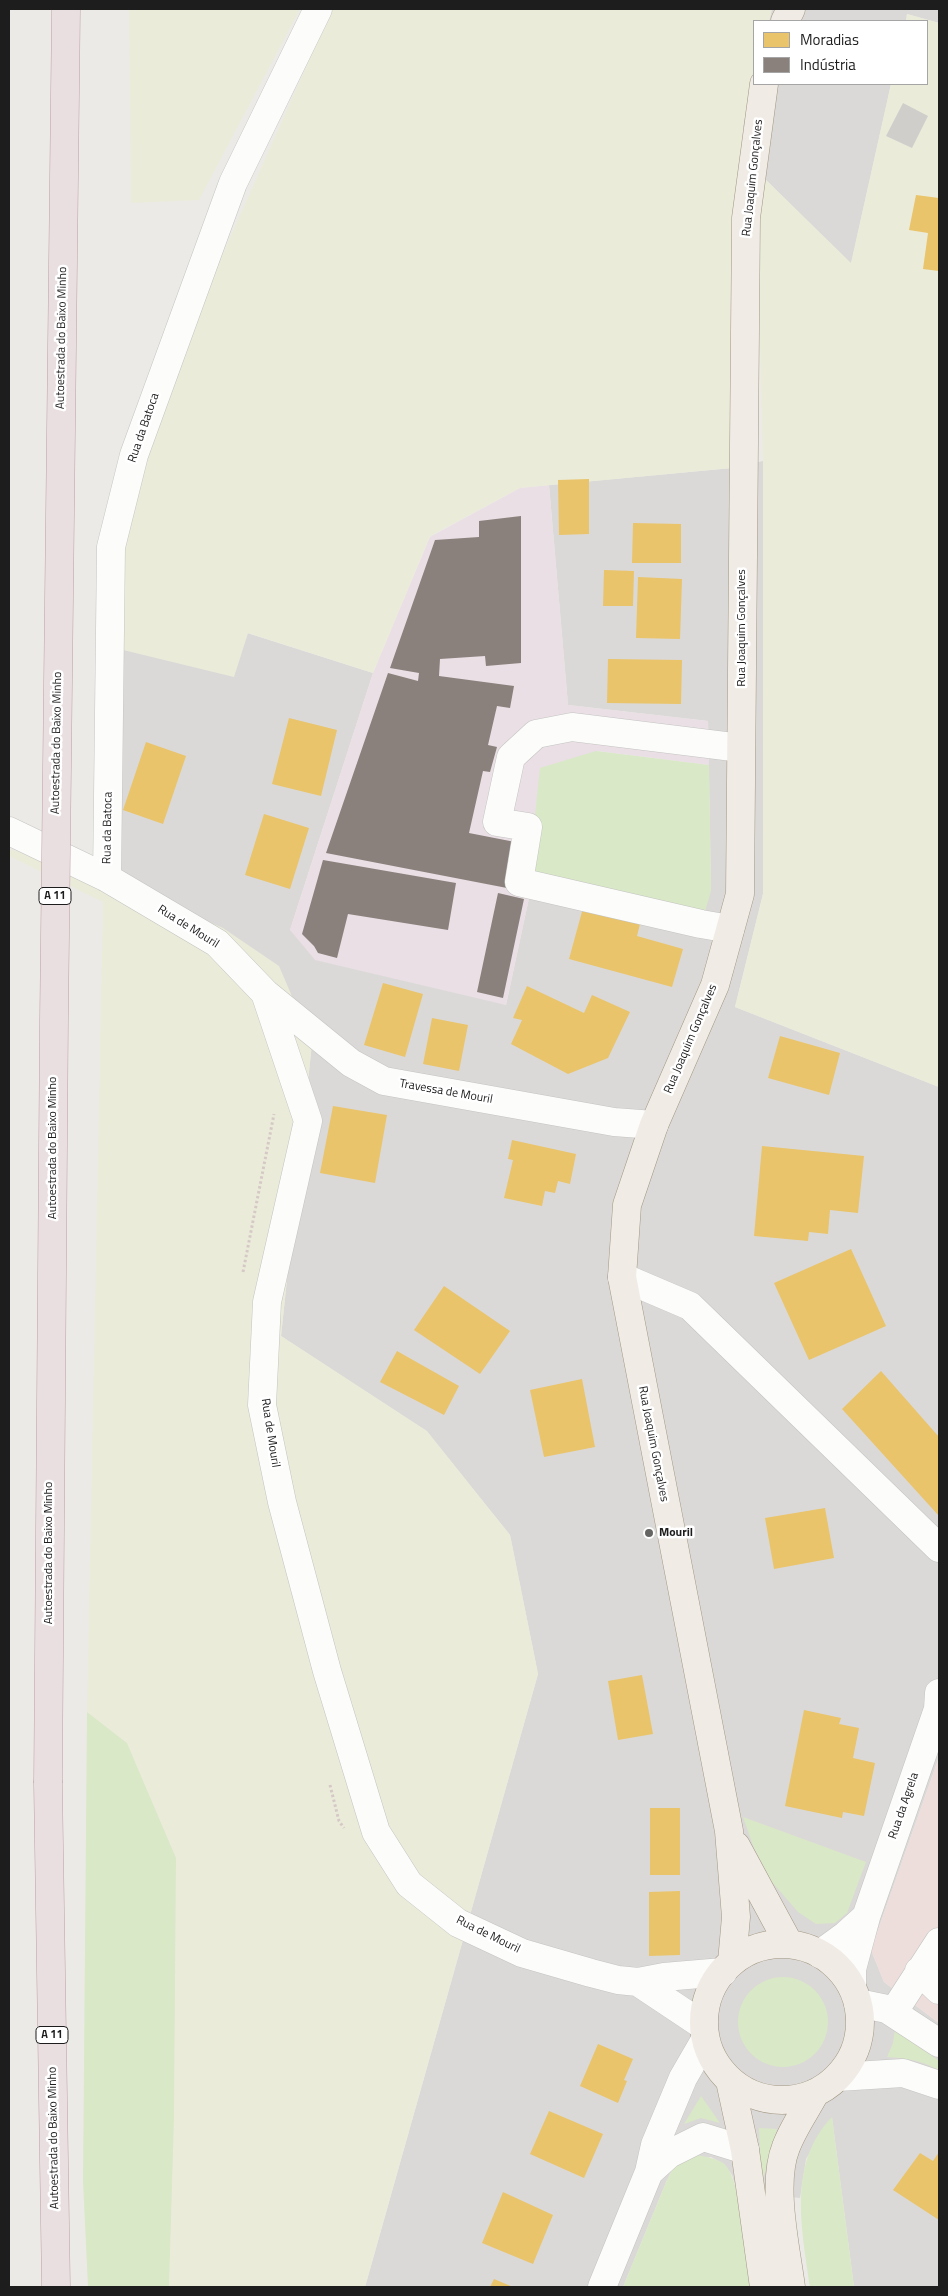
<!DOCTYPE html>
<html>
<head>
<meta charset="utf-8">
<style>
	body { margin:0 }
	#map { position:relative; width:948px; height:2296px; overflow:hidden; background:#eceae6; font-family:"Titillium Web",sans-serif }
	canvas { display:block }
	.frame { position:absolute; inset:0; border:10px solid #1d1d1d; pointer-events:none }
	.legend { position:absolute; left:753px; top:20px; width:175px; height:65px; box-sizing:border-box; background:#fff; border:1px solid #a5a5a5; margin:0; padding:6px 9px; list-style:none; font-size:15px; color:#1d1d1d }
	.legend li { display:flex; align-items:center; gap:10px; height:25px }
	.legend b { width:25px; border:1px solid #a5a5a5 }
</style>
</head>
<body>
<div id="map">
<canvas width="948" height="2296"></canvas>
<div class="frame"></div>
<ul class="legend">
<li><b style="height:14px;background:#e9c46a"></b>Moradias</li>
<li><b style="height:14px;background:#8a817c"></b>Indústria</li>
</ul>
</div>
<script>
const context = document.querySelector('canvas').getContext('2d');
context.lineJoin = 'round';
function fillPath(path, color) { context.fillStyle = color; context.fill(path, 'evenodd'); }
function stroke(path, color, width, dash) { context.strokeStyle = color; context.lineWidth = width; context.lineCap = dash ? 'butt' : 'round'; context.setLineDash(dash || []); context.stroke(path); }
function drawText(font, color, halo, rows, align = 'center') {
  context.font = font + ' "Titillium Web",sans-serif'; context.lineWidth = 5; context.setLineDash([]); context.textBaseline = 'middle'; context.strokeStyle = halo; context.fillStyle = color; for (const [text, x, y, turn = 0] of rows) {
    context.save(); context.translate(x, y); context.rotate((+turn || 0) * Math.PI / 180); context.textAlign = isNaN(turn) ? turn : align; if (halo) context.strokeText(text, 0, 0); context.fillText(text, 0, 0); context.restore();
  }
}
fillPath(new Path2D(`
	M772,9H939V23L907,14L906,21H769Z
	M754,75V84H891L851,264L765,179L743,126Z
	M763,461V894L735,1007L939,1087V1757L871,1950L884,1982L939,2023V2287H854L832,2118L806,2159L800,2198L737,2191L732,2175L724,2164L711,2157L675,2165L667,2180L623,2287H365L538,1674L510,1535L426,1431L281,1336L312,1043L104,877L115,648L247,633L373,673L290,930L506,1005L529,898L711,891L708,721L568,705L549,485L732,468Z`), '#dbd9d7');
fillPath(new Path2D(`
	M939,1757V2023L884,1982L871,1950Z`), '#eddedc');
fillPath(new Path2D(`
	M549,485L568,705L708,721L709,765L597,751L529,898L506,1005L315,960L290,930L373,673L430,537L520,488Z`), '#e9dfe5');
fillPath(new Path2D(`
	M129,9H300L199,200L131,203Z
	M332,9H772L769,21H754V75L743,126L736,224L732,468L520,488L430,536L373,673L248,633L234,677L115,648V554L176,359Z
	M907,14L939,23V1087L735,1007L763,894V461L757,223L765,179L851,263L891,84H927V21H906Z
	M9,849L107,878L223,928L279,966L312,1043L281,1336L427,1431L510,1535L538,1674L365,2287H169L174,2118L176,1858L127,1743L87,1712L103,902L9,856Z`), '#ebebda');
fillPath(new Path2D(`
	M596,751L709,765L711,891L704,915L529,874L540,768Z
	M87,1712L127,1743L176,1858L174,2118L169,2287H88L83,2181Z
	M743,1817L866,1862L847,1913L835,1923L816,1924L798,1912L772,1882L754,1848Z
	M738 2022a45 45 0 1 1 90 0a45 45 0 1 1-90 0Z
	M895,2029L939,2061V2070C922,2061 907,2058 887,2057L893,2043Z
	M701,2096L720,2123L701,2118L684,2124Z
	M832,2117L854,2287H810C802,2230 787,2163 832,2117Z
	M759,2128L777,2129L761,2186Z
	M697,2155C706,2157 715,2158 723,2163C742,2177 747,2262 751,2287H623L667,2180L675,2165Z`), '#d9e8c6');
fillPath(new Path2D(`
	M916,195L939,198V271L923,269L928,233L909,230Z
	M589,479V534L559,535L558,480Z
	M633,523L681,524V563H632Z
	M604,570L634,571L633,606H603Z
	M638,577L682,579L680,639L636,638Z
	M608,659L682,660L681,704L607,703Z
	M289,718L337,730L321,796L272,784Z
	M146,742L186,756L163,824L123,810Z
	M264,814L309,828L290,889L245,875Z
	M583,908L640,924L637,936L683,949L672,987L569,959Z
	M383,983L423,994L405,1057L364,1045Z
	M527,986L584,1013L592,995L630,1012L608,1058L568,1074L511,1044L522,1020L513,1018Z
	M432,1018L468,1025L459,1071L423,1064Z
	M780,1036L840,1053L829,1095L768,1078Z
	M333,1106L387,1115L375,1183L320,1173Z
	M512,1140L576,1154L570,1184L558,1181L555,1193L545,1191L542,1206L504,1198L513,1160L508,1159Z
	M762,1146L864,1156L858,1213L830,1210L828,1234L809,1232L808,1241L754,1236Z
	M851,1249L886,1326L809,1360L774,1283Z
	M444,1286L510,1331L480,1374L414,1330Z
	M397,1351L459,1386L444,1415L380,1382Z
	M881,1371L939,1437V1516L842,1409Z
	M582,1379L595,1447L544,1457L530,1390Z
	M825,1508L834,1558L774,1569L765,1518Z
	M642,1675L653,1734L618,1740L608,1681Z
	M804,1710L841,1718L839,1724L859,1728L853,1758L875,1763L864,1816L843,1812L842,1818L785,1806Z
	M650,1808H680V1875H650Z
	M680,1891V1955L649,1956V1892Z
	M598,2044L633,2059L624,2080L627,2081L618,2103L580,2086Z
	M549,2111L603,2134L584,2178L530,2154Z
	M939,2152V2220L893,2190L920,2153L933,2161Z
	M503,2192L553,2215L533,2264L482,2243Z
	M494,2279L513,2287H490Z`), '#e9c46a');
fillPath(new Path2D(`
	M521,516V663L486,666L485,656L440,659L439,676L514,686L510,708L497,706L488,745L497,747L490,772L483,771L469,833L515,842L507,888L326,853L388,673L418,681L419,673L390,668L435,540L479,537V521Z
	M323,860L456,883L448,930L348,914L337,958L318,953L314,946L302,934Z
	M498,893L524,899L503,998L477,992Z`), '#8a817c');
fillPath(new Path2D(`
	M903,103L928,116L912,148L886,136Z`), '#d0cecb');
const minor = new Path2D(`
	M9,831L107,878L217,943L265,993L308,1121L267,1302L262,1405L282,1502L327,1671L376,1832L409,1884L458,1923L522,1953L591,1973L618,1980L638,1982L664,1977L723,1972
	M107,878L111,547L134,455L233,183L318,9
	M730,929L701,924L519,882L528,827L497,822L511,757L536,734L572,727L741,748
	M265,993L351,1063L384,1081L614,1122L654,1125
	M622,1277L690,1306L939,1548
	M820,1954L846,1935L866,1917
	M919,1971L939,1990
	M638,1982L704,2026
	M852,1985V1969L866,1917L938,1709L939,1693
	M858,2003L887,2009L939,2043
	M893,2013L939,1942
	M838,2077L903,2073L939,2085
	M649,2172L669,2154L703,2137L745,2150
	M602,2287L649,2172L655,2145L683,2078L705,2040`);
const major = new Path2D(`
	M785,21L791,9
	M736,1846L789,1944
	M704 2022a78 78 0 1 1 156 0a78 78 0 1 1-156 0Z
	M732,1962L736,1917L729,1831L622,1277L627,1205L654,1125L715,985L740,894L746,218L764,84
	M730,2081L745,2150L764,2287
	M791,2287C786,2248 771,2184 786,2147C793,2128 806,2110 815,2093`);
const highway = new Path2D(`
	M48,1783L56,2287`);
stroke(minor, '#c4c4c2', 29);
stroke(major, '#a19784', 29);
stroke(highway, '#bf9fa8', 29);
stroke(new Path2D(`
	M243,1272L274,1114
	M330,1785L339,1821L344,1828`), '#d5c9c6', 3, [2.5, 2.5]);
stroke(minor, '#fcfcfb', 28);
stroke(major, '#f0ebe4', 28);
stroke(highway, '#e9dfe0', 28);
const highwayBridge = new Path2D(`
	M48,1783L54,1019L66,9`);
stroke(highwayBridge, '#bf9fa8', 29, []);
stroke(highwayBridge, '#e9dfe0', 28);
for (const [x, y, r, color] of [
	[649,1533,5,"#656563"]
]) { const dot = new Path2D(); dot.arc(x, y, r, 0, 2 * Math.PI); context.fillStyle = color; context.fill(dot); stroke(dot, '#fff', 2); }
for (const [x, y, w] of [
	[55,896,32],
	[52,2035,32]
]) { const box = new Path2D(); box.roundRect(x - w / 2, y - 8.5, w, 17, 4); context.fillStyle = '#fff'; context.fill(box); stroke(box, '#1d1d1d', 1); }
drawText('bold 11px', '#1d1d1d', null, [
	["A 11",55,896],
	["A 11",52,2035]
]);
drawText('12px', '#1d1d1d', '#fff', [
	["Rua Joaquim Gonçalves",753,178,-84],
	["Autoestrada do Baixo Minho",62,338,-89],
	["Rua da Batoca",144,428,-71],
	["Rua Joaquim Gonçalves",742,628,-90],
	["Autoestrada do Baixo Minho",57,743,-89],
	["Rua da Batoca",108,828,-89],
	["Rua de Mouril",188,927,32],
	["Rua Joaquim Gonçalves",691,1039,-67],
	["Travessa de Mouril",446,1092,10],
	["Autoestrada do Baixo Minho",53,1148,-90],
	["Rua de Mouril",270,1433,81],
	["Rua Joaquim Gonçalves",653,1444,79],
	["Autoestrada do Baixo Minho",49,1553,-90],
	["Rua da Agrela",904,1806,-71],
	["Rua de Mouril",488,1935,26],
	["Autoestrada do Baixo Minho",54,2138,-91]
]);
drawText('bold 12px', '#1d1d1d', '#fff', [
	["Mouril",659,1533]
], 'left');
</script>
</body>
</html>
